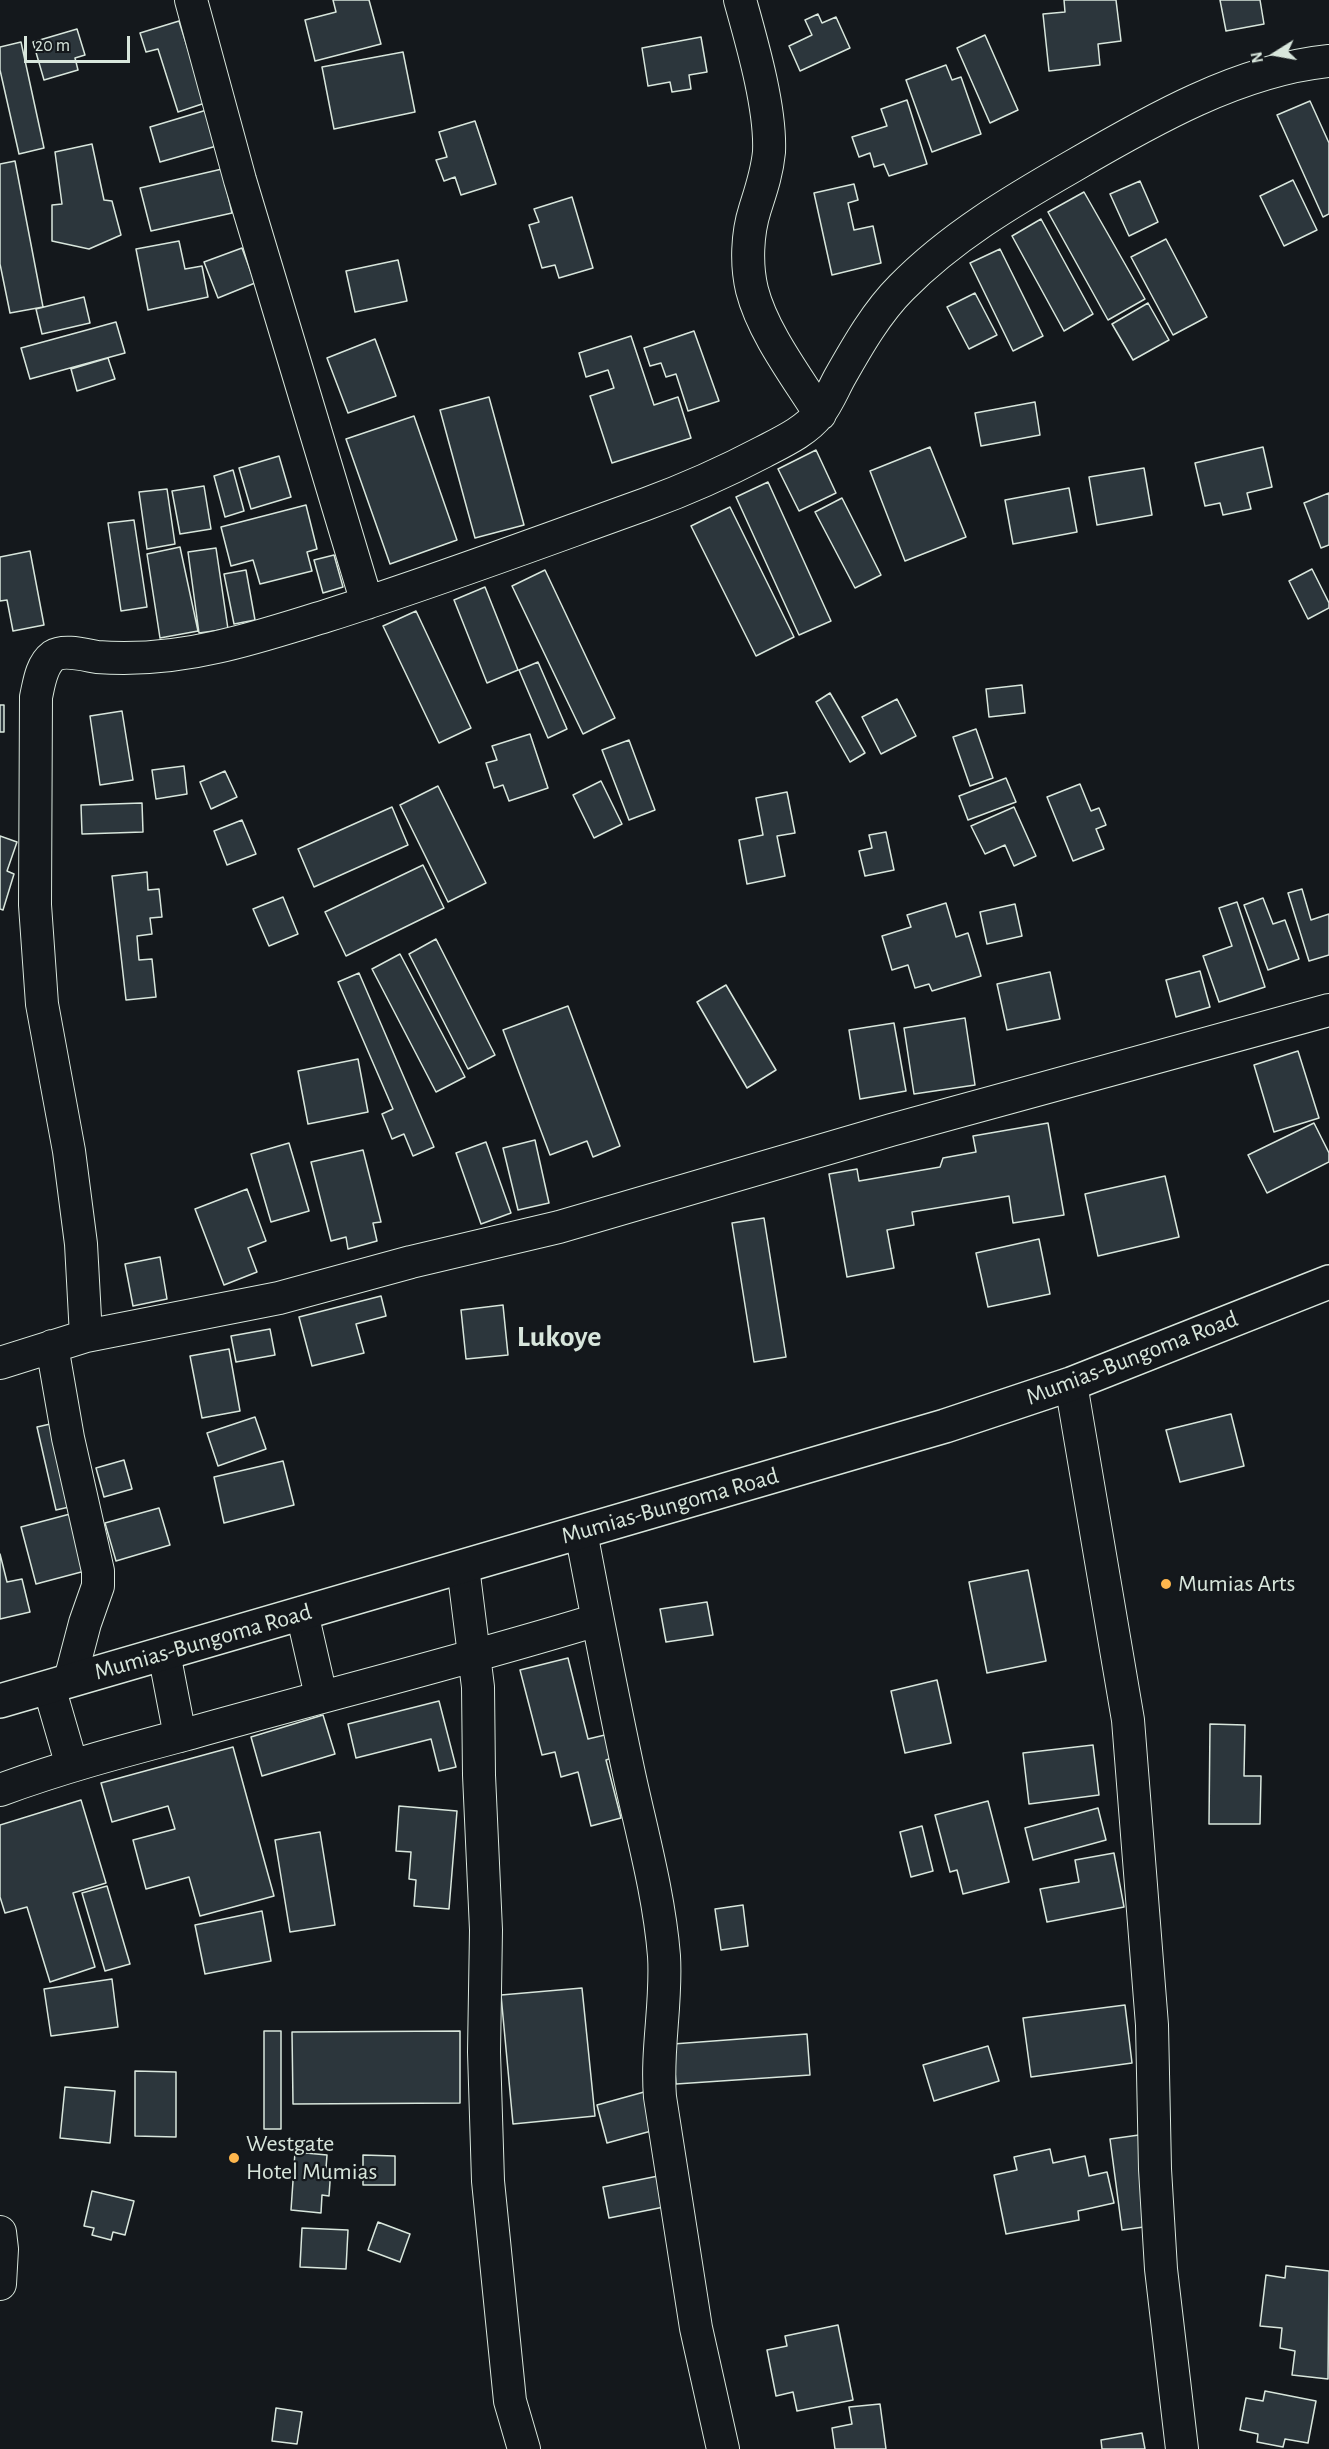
<!DOCTYPE html>
<html>
<head>
<meta charset="utf-8">
<style>
	body { margin:0 }
	#map { position:relative; width:1329px; height:2449px; overflow:hidden; background:#14181c; font-family:"Alegreya Sans",sans-serif }
	canvas { display:block }
	.north { position:absolute; left:1245px; top:24px; width:60px; height:60px; -webkit-text-stroke:4px #14181c; paint-order:stroke; rotate:259deg; font-size:16px; font-weight:700; line-height:24px; text-align:center; color:#d8e6dc }
	.north::after { content:''; display:block; margin:auto; width:21px; height:27px; background:#d8e6dc; clip-path:polygon(50% 0,100% 100%,50% 72%,0 100%) }
	.scale { position:absolute; left:24px; top:36px; width:106px; height:27px; box-sizing:border-box; border:3px solid #d8e6dc; border-top:0; padding-left:8px; font-size:18px; line-height:21px; white-space:nowrap; color:#d8e6dc; -webkit-text-stroke:4px #14181c; paint-order:stroke }
</style>
</head>
<body>
<div id="map">
<canvas width="1329" height="2449"></canvas>
<div class="north">N</div>
<div class="scale">20 m</div>
</div>
<script>
const context = document.querySelector('canvas').getContext('2d');
context.lineJoin = 'round';
function fillPath(path, color) { context.fillStyle = color; context.fill(path, 'evenodd'); }
function stroke(path, color, width, dash) { context.strokeStyle = color; context.lineWidth = width; context.lineCap = dash ? 'butt' : 'round'; context.setLineDash(dash || []); context.stroke(path); }
function drawText(font, color, halo, rows, align = 'center') {
  context.font = font + ' "Alegreya Sans",sans-serif'; context.lineWidth = 4.5; context.setLineDash([]); context.textBaseline = 'middle'; context.strokeStyle = halo; context.fillStyle = color; for (const [text, x, y, turn = 0] of rows) {
    context.save(); context.translate(x, y); context.rotate((+turn || 0) * Math.PI / 180); context.textAlign = isNaN(turn) ? turn : align; if (halo) context.strokeText(text, 0, 0); context.fillText(text, 0, 0); context.restore();
  }
}
const building = new Path2D(`
	M333,0H369L381,44L315,61L305,20L336,12Z
	M1064,0H1116L1121,41L1098,44L1100,65L1049,71L1043,14L1065,12Z
	M1220,0H1260L1264,24L1226,31Z
	M818,14L822,23L836,17L850,48L800,71L789,46L812,35L805,20Z
	M179,21L205,103L178,112L158,49L146,52L140,33Z
	M77,29L85,55L75,58L78,70L44,80L33,42Z
	M985,35L1018,110L990,123L957,48Z
	M701,37L707,72L689,75L691,89L672,92L670,82L648,86L642,48Z
	M21,42L44,148L19,154L0,70V47Z
	M403,52L415,112L334,129L322,67Z
	M946,65L952,80L961,77L981,134L932,152L906,80Z
	M907,100L927,164L889,176L884,164L874,167L870,153L859,157L852,137L887,126L881,109Z
	M1310,101L1329,143V214L1323,217L1277,115Z
	M210,109L220,145L160,162L150,127Z
	M475,121L496,184L461,195L455,177L444,181L436,160L447,157L439,132Z
	M92,144L104,200L112,201L121,235L89,249L52,241V205L62,204L55,152Z
	M15,161L43,307L10,313L0,264V164Z
	M222,169L232,213L151,231L140,188Z
	M1293,180L1317,230L1284,246L1260,196Z
	M1140,181L1158,222L1129,236L1110,194Z
	M854,184L858,200L848,203L854,230L873,226L881,263L832,275L814,193Z
	M1084,192L1145,299L1108,320L1048,212Z
	M572,197L593,268L559,278L555,265L542,268L529,225L539,222L534,209Z
	M1041,219L1093,314L1064,331L1012,236Z
	M1166,239L1207,317L1173,335L1131,257Z
	M179,241L185,269L202,266L208,297L148,310L136,249Z
	M242,248L255,283L218,298L204,262Z
	M1000,249L1043,336L1013,351L970,263Z
	M398,260L407,301L355,312L346,271Z
	M975,293L997,335L969,349L947,307Z
	M84,297L90,323L42,334L36,309Z
	M1148,303L1169,340L1133,360L1112,324Z
	M116,322L125,353L30,379L21,348Z
	M694,331L719,401L688,411L676,374L666,377L661,363L650,366L644,348Z
	M631,336L654,405L678,397L691,438L612,463L590,396L614,388L608,370L586,377L579,353Z
	M375,339L396,396L348,413L327,358Z
	M108,358L115,379L77,391L71,369Z
	M489,397L524,525L475,538L440,410Z
	M1035,402L1040,435L981,446L975,413Z
	M414,416L457,540L390,564L346,439Z
	M930,447L966,537L905,561L870,471Z
	M1263,447L1272,487L1247,493L1251,509L1223,515L1220,503L1205,506L1195,463Z
	M816,450L836,493L799,511L778,469Z
	M279,456L291,497L251,509L239,468Z
	M1144,468L1152,515L1097,525L1089,477Z
	M233,470L244,511L225,517L214,476Z
	M768,482L831,621L799,635L736,497Z
	M204,486L211,529L180,534L172,491Z
	M1069,488L1077,532L1013,544L1005,500Z
	M167,489L175,544L147,549L139,492Z
	M1329,493V545L1321,548L1304,503Z
	M842,498L881,575L855,588L815,512Z
	M306,505L317,549L307,552L312,571L260,584L253,560L231,566L221,527Z
	M730,507L794,637L756,656L691,526Z
	M134,520L147,607L121,611L108,523Z
	M180,547L198,631L160,638L147,554Z
	M216,548L228,629L199,633L188,552Z
	M30,551L44,625L13,631L7,600L0,601V557Z
	M334,555L343,587L323,593L314,560Z
	M1312,569L1329,603V608L1308,619L1289,581Z
	M246,570L255,620L234,624L224,574Z
	M545,570L615,718L583,734L512,586Z
	M485,587L518,670L487,683L454,600Z
	M416,611L471,728L439,743L383,626Z
	M538,662L567,729L548,738L519,670Z
	M1022,685L1025,713L989,717L986,689Z
	M830,693L865,753L850,762L816,702Z
	M897,699L916,736L881,754L862,717Z
	M0,705H4V732H0Z
	M122,711L133,780L100,785L90,716Z
	M976,729L993,778L970,786L953,737Z
	M530,734L548,788L509,801L503,785L494,788L486,763L497,760L492,746Z
	M629,740L655,810L629,820L602,750Z
	M184,766L187,794L156,799L152,770Z
	M225,771L237,797L211,809L200,782Z
	M1006,778L1016,802L968,820L959,796Z
	M601,781L622,824L594,838L573,795Z
	M1080,784L1091,811L1099,808L1106,825L1096,829L1104,849L1073,861L1047,797Z
	M438,786L486,883L448,902L400,805Z
	M787,792L795,833L777,836L785,876L747,884L739,840L763,835L756,798Z
	M142,803L143,832L82,834L81,805Z
	M392,807L408,845L314,887L298,849Z
	M1014,807L1036,856L1014,866L1005,845L985,854L971,826Z
	M242,820L256,854L227,865L214,831Z
	M886,832L894,870L865,876L859,851L872,848L869,835Z
	M0,836L17,842L7,871L14,874L3,910L0,909Z
	M423,865L444,908L346,956L325,912Z
	M147,872L148,890L159,889L162,917L150,918L152,934L137,936L139,960L152,959L156,997L126,1000L112,876Z
	M1302,889L1311,920L1329,914V955L1309,961L1288,893Z
	M283,897L298,934L269,946L253,909Z
	M1263,898L1273,924L1285,920L1299,959L1268,970L1244,905Z
	M1237,902L1265,987L1219,1002L1203,956L1232,946L1219,908Z
	M946,903L956,937L968,933L981,976L932,991L929,984L915,988L908,965L892,970L882,936L911,927L907,915Z
	M1015,904L1022,936L987,944L980,912Z
	M436,939L495,1055L468,1069L409,954Z
	M400,954L465,1077L436,1092L372,969Z
	M1200,971L1210,1007L1176,1017L1166,980Z
	M1050,972L1060,1019L1007,1030L997,984Z
	M359,973L434,1147L413,1156L404,1134L392,1139L382,1114L393,1109L338,982Z
	M726,985L776,1070L747,1088L697,1002Z
	M568,1006L620,1146L593,1157L587,1141L550,1155L503,1030Z
	M965,1018L975,1085L914,1094L904,1028Z
	M894,1023L906,1091L860,1099L849,1030Z
	M1298,1051L1319,1118L1274,1132L1254,1065Z
	M358,1059L368,1112L308,1124L298,1071Z
	M1048,1123L1064,1215L1013,1223L1009,1196L912,1212L914,1225L887,1230L894,1268L847,1277L829,1174L857,1169L859,1181L940,1167L943,1158L976,1152L973,1136Z
	M1314,1123L1329,1153V1162L1267,1193L1248,1155Z
	M535,1140L549,1203L518,1210L503,1148Z
	M486,1142L511,1213L481,1224L456,1153Z
	M289,1143L309,1211L271,1222L251,1154Z
	M363,1150L381,1222L373,1223L377,1241L348,1249L346,1237L331,1241L311,1162Z
	M1165,1176L1179,1237L1098,1256L1085,1194Z
	M247,1189L266,1241L248,1248L257,1272L224,1285L195,1209Z
	M764,1218L786,1357L754,1362L732,1223Z
	M1039,1239L1050,1294L988,1307L976,1253Z
	M160,1257L167,1299L133,1306L125,1264Z
	M381,1296L386,1316L356,1324L364,1353L312,1366L299,1317Z
	M503,1305L508,1355L466,1359L461,1310Z
	M270,1329L275,1355L236,1362L231,1336Z
	M229,1349L240,1411L202,1418L190,1356Z
	M1231,1414L1244,1466L1180,1482L1166,1430Z
	M255,1417L266,1449L218,1466L207,1433Z
	M59,1422L78,1505L56,1510L37,1427Z
	M124,1460L132,1489L104,1497L96,1468Z
	M283,1461L294,1505L224,1523L214,1477Z
	M159,1508L170,1545L116,1561L105,1523Z
	M70,1514L85,1571L36,1584L21,1527Z
	M0,1554L7,1582L22,1579L30,1612L0,1619Z
	M1028,1570L1046,1661L987,1673L969,1582Z
	M707,1602L713,1635L666,1642L660,1609Z
	M568,1658L588,1739L609,1734L615,1757L606,1760L621,1818L591,1826L578,1772L561,1777L555,1752L542,1755L520,1670Z
	M937,1680L951,1743L905,1753L891,1691Z
	M439,1701L456,1767L439,1771L431,1739L356,1758L348,1724Z
	M323,1715L335,1754L262,1776L251,1737Z
	M1210,1724L1245,1725L1244,1776H1261L1260,1824H1209Z
	M1093,1745L1099,1795L1029,1804L1023,1753Z
	M233,1747L274,1896L200,1916L189,1877L146,1889L133,1840L175,1829L168,1806L112,1822L101,1783Z
	M81,1800L106,1883L73,1893L95,1967L50,1982L27,1907L5,1913L0,1897V1825Z
	M988,1801L1009,1882L963,1894L957,1870L950,1872L935,1815Z
	M399,1806L457,1811L449,1909L414,1906L416,1880L409,1879L411,1852L396,1851Z
	M1098,1808L1106,1840L1033,1860L1025,1828Z
	M922,1826L933,1871L911,1877L900,1832Z
	M320,1832L335,1925L290,1932L275,1840Z
	M1114,1853L1124,1907L1047,1922L1040,1889L1079,1882L1075,1860Z
	M107,1886L130,1964L105,1971L82,1893Z
	M743,1905L748,1946L721,1950L715,1909Z
	M262,1911L271,1961L205,1974L195,1925Z
	M112,1979L118,2027L51,2036L44,1989Z
	M582,1988L595,2116L513,2124L501,1995Z
	M1125,2005L1132,2063L1031,2077L1023,2018Z
	M264,2031H281V2129H264Z
	M460,2031V2103L293,2104L292,2032Z
	M807,2034L810,2075L676,2084L673,2044Z
	M988,2046L999,2081L934,2101L923,2065Z
	M135,2071L176,2072V2137L135,2136Z
	M65,2087L115,2091L110,2143L60,2138Z
	M644,2092L655,2130L607,2143L597,2105Z
	M1139,2135L1151,2226L1122,2230L1110,2139Z
	M1050,2149L1053,2163L1085,2156L1089,2176L1107,2172L1114,2203L1078,2211L1079,2220L1006,2234L994,2175L1017,2170L1014,2157Z
	M295,2152L327,2155L326,2168H331L329,2196L322,2195L321,2213L291,2210Z
	M363,2155L395,2156V2185H363Z
	M658,2176L664,2207L609,2218L603,2187Z
	M92,2191L134,2201L125,2235L113,2232L111,2240L92,2235L94,2228L84,2226Z
	M378,2222L410,2234L400,2262L368,2250Z
	M302,2228L348,2230L346,2269L300,2267Z
	M1286,2266L1329,2271L1328,2379L1292,2375L1295,2351L1280,2348L1282,2328L1260,2326L1266,2275L1285,2278Z
	M838,2325L853,2400L797,2411L793,2392L776,2396L767,2350L787,2346L785,2336Z
	M1265,2391L1316,2401L1308,2443L1285,2439L1283,2447L1257,2442L1258,2434L1240,2430L1246,2398L1263,2401Z
	M880,2404L886,2449H835L832,2428L852,2424L849,2407Z
	M276,2408L302,2412L297,2444L272,2441Z
	M1142,2433L1145,2449H1102L1101,2440Z`);
fillPath(building, '#2c363c');
stroke(building, '#d8e6dc', 1.5);
const minor = new Path2D(`
	M191,0L240,180L367,603
	M740,0C752,43 771,108 769,152C767,173 761,190 755,209C747,234 746,265 752,290C763,333 797,377 820,414
	M86,1336L81,1244L69,1151L42,1004L35,905L36,697C39,684 41,665 53,656C64,649 85,655 97,657C138,660 178,656 217,647C254,639 290,627 326,616C434,582 540,542 646,504C687,489 725,472 763,452C782,442 806,431 819,414C828,403 834,387 841,375C858,345 877,312 901,288C951,237 1012,201 1073,166C1150,121 1239,70 1329,61
	M52,1346L68,1438L98,1571V1586L85,1623L70,1680
	M0,1363L86,1336L279,1298L411,1262L559,1227L891,1130L1329,1010
	M1071,1384L1128,1720L1152,2025L1155,2169L1161,2269L1182,2449
	M581,1532C596,1611 611,1690 628,1769C641,1830 659,1893 664,1956C667,2003 656,2050 660,2097L696,2328L723,2449
	M463,1567L478,1687L479,1775L486,1930L484,2052L488,2181L510,2401L524,2449
	M302,1613L321,1696
	M164,1653L180,1736
	M49,1687L72,1766
	M0,1790C62,1767 127,1750 191,1733C326,1695 463,1661 597,1620
	M0,2232L2,2249L0,2284`);
const trunk = new Path2D(`
	M0,1701L945,1426L1071,1384L1329,1282`);
stroke(minor, '#d8e6dc', 34);
stroke(trunk, '#d8e6dc', 36);
stroke(minor, '#14181c', 32);
stroke(trunk, '#14181c', 33);
for (const [x, y, r, color] of [
	[1166,1584,6,"#ffb74d"],
	[234,2158,6,"#ffb74d"]
]) { const dot = new Path2D(); dot.arc(x, y, r, 0, 2 * Math.PI); context.fillStyle = color; context.fill(dot); stroke(dot, '#14181c', 2); }
drawText('24px', '#d8e6dc', '#14181c', [
	["Mumias-Bungoma Road",1132,1358,-21],
	["Mumias-Bungoma Road",670,1506,-16],
	["Mumias-Bungoma Road",203,1642,-16]
]);
drawText('24px', '#d8e6dc', '#14181c', [
	["Mumias Arts",1178,1584],
	["Westgate",246,2144],
	["Hotel Mumias",246,2172]
], 'left');
drawText('bold 30px', '#d8e6dc', '#14181c', [
	["Lukoye",559,1337]
]);
</script>
</body>
</html>
